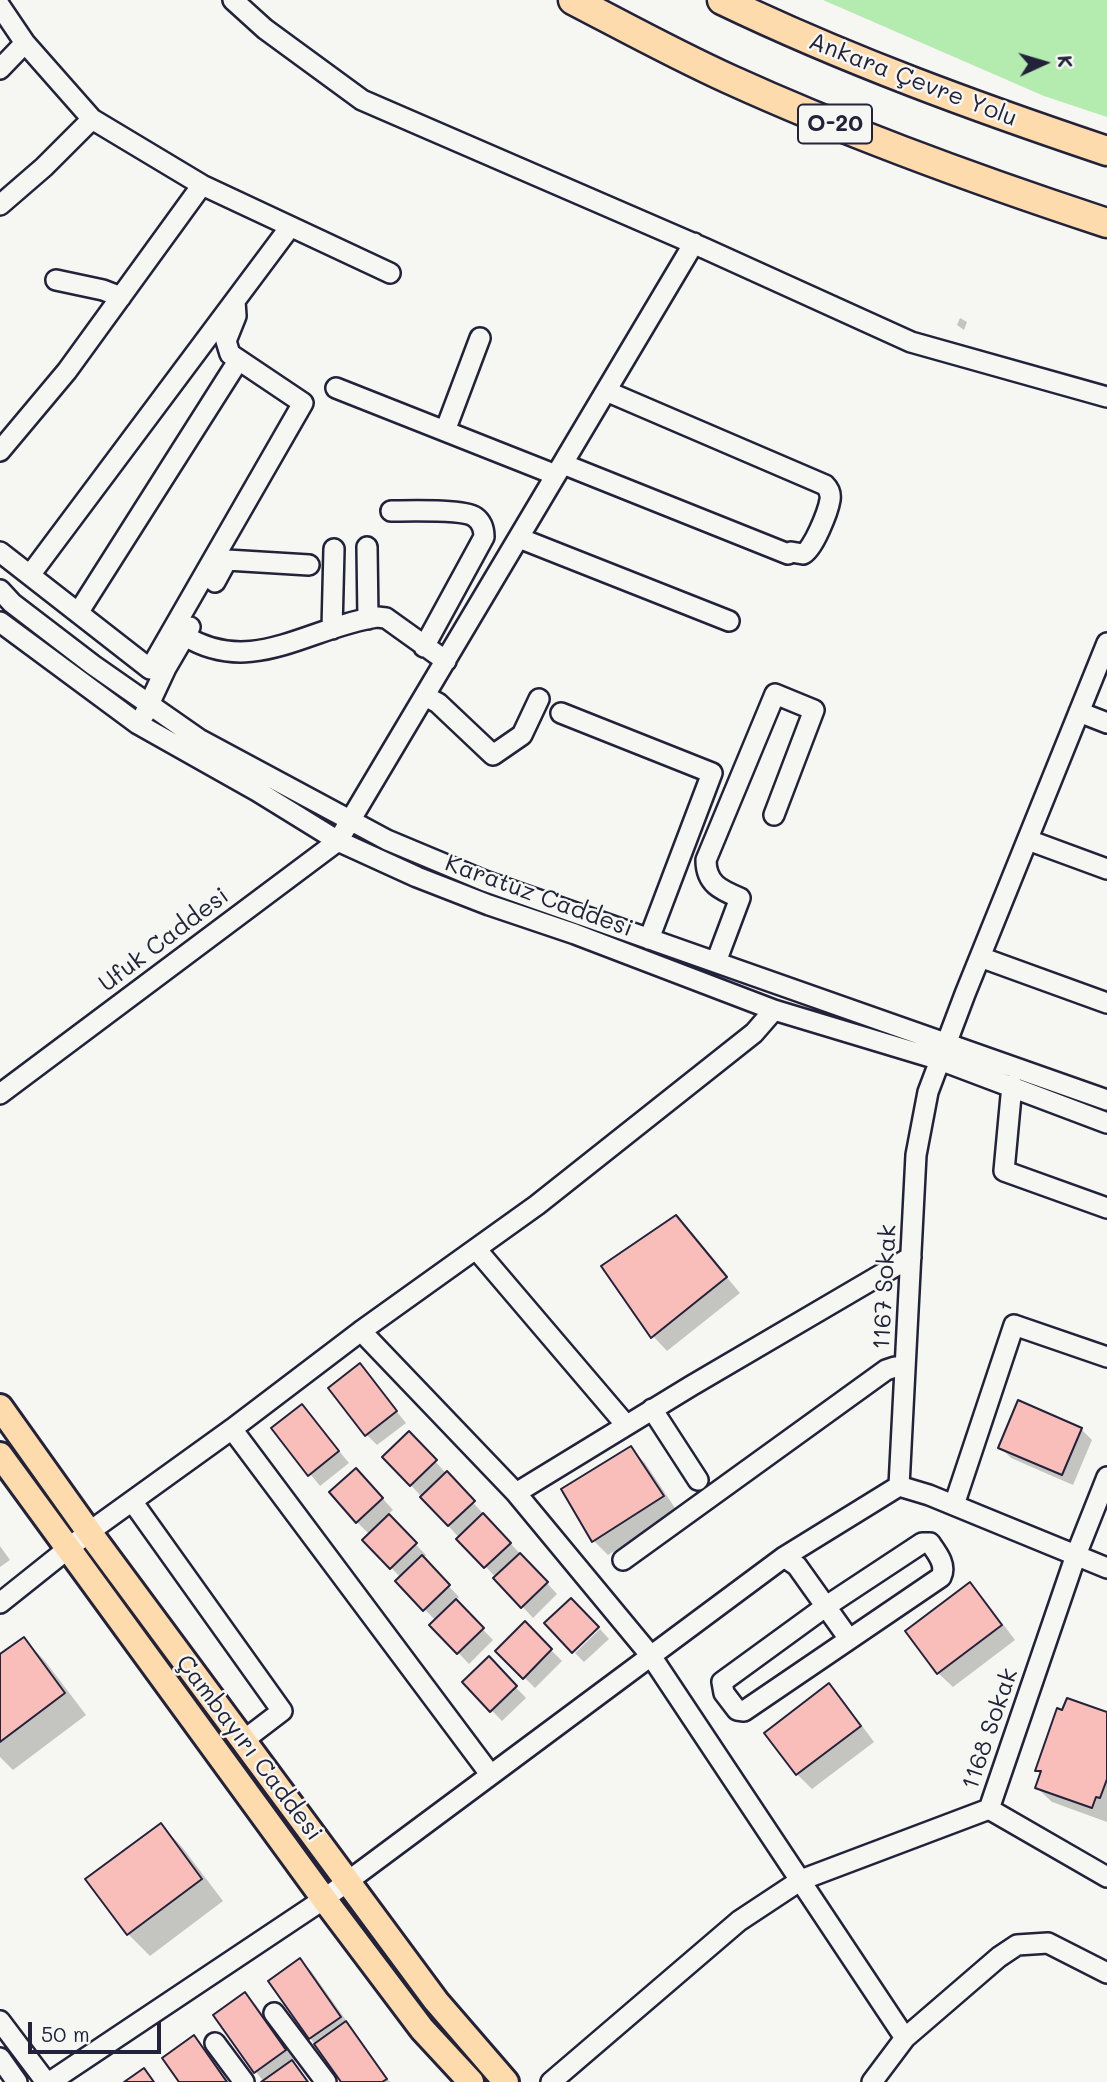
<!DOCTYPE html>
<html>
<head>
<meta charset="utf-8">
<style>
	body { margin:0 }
	#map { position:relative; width:1107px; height:2082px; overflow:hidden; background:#f6f6f2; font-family:Mali,sans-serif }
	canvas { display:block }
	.north { position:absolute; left:1009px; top:28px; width:70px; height:70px; -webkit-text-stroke:5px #f6f6f2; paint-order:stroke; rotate:86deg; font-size:19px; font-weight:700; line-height:28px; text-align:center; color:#22223b }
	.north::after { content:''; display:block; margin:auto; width:24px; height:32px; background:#22223b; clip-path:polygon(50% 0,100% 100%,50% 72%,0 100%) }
	.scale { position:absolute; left:28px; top:2022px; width:133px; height:32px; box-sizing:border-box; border:4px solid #22223b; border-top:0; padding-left:9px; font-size:21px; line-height:24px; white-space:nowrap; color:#22223b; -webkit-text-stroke:5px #f6f6f2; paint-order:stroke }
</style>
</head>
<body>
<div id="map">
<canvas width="1107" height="2082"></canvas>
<div class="north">K</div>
<div class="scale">50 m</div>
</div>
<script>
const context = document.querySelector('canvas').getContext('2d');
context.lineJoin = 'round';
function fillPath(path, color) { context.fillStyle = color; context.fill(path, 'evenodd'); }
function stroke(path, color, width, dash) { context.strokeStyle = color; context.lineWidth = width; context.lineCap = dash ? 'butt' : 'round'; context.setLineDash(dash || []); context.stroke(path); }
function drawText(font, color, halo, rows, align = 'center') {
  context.font = font + ' Mali,sans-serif'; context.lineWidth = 5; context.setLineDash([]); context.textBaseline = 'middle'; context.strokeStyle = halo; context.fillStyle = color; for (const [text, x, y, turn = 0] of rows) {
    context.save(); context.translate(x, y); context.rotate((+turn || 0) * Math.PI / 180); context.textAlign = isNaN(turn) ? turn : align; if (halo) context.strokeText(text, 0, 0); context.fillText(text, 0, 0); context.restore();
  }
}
fillPath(new Path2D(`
	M823,0H1107V117L1044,96Z`), '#b4ebae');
fillPath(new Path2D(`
	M960,318L967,322L964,330L957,325Z
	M676,1217L740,1293L667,1351L653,1336Z
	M359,1365L406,1423L377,1445L366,1434Z
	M1019,1403L1081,1429L1092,1440L1073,1485L1011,1458L1000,1447Z
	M302,1406L349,1463L320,1486L273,1428Z
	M409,1433L557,1594L533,1618L385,1457Z
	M630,1448L645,1463L677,1511L608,1555L594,1541Z
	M367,1481L393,1510L387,1515L426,1555L423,1559L459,1597L455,1600L493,1640L469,1664L432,1625L436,1621L397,1581L401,1578L365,1540L370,1535L357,1522Z
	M0,1546L10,1560L0,1567Z
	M970,1584L984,1599L1015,1640L953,1687L938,1673Z
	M525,1624L562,1661L535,1688L498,1651Z
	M600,1629L609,1639L584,1662L575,1653Z
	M24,1639L45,1661L86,1715L13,1770L0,1757V1657Z
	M489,1659L526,1698L502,1721L464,1682Z
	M829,1686L843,1700L874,1742L812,1789L797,1774L766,1733Z
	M1107,1713V1822L1052,1802L1037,1788L1041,1775L1037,1771Z
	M161,1825L182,1847L223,1901L150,1956L128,1934Z
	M300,1961L311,1971L390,2082H343L310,2038L270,1982Z
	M245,1994L256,2005L296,2061L293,2063L309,2082H264L256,2072Z
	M194,2038L205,2049L229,2082H181Z`), '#0003');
const building = new Path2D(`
	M676,1215L727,1277L651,1338L601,1266Z
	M360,1363L397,1411L365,1436L328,1388Z
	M1018,1400L1082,1428L1062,1475L998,1448Z
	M302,1404L339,1451L308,1476L271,1428Z
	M409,1431L437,1460L410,1486L382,1457Z
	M631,1446L664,1496L592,1542L561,1489Z
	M356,1468L383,1498L356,1523L329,1492Z
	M447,1471L475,1501L448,1526L420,1497Z
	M483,1513L511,1543L484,1568L456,1539Z
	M389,1514L417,1543L390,1569L362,1540Z
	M520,1553L548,1582L521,1608L493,1578Z
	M422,1555L450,1585L423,1611L395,1581Z
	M970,1582L1002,1625L937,1674L905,1631Z
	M571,1598L599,1627L572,1653L544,1623Z
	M456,1599L484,1628L457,1654L429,1625Z
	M525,1621L552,1649L523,1679L495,1651Z
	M24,1637L65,1693L0,1742V1654Z
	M489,1656L517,1686L490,1712L462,1682Z
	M829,1683L861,1726L796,1775L764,1733Z
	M1067,1698L1107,1712V1779L1100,1798L1096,1797L1092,1808L1035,1788L1041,1771H1035L1057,1708L1062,1710Z
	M161,1823L202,1879L127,1935L85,1879Z
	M300,1958L341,2017L309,2039L268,1981Z
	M245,1992L286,2050L254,2073L213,2015Z
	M346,2021L387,2079L382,2082H341L314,2044Z
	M194,2035L227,2082H179L162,2058Z
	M292,2060L308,2082H261Z
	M144,2068L154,2082H124Z`);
fillPath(building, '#fabeba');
stroke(building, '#22223b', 2);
const minor = new Path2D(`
	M233,0L265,29L362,100L706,249L911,342L1107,397
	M0,6L25,43L92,119L202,185L390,273
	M0,69L25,43
	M0,205L44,167L92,119
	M56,280L103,290L121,297
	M336,388L556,475
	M606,391L825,485C829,489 831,494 830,500C828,512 813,550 803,554L791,552
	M445,431L480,338
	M0,451L67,371L202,185
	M563,464L788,554
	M391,511C408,511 464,509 475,517C482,522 484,529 484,537L424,647
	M519,538L729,621
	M367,547L368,619
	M0,552L150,669L303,403L230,354L226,341L236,316L235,301
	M30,575L290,227
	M215,582L227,560L309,565
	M0,590L12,603L93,665L199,739L387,840L485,881L1107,1100
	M78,613L238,361
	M0,622L138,724L257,791L338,841L417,877L489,905L575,934L774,1010L940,1060L1107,1123
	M332,629L334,549
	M185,636C252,677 309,627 377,617L386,618L446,661
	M425,696L438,703L493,755L522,735L539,699
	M1079,712L1107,723
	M561,713L712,773L649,939
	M144,715L166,668L190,627
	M1028,840L1107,869
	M980,957L1107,1003
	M716,962L740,898C721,890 706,884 706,860L775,694L814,710L774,815
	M1012,1085L1004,1171L1107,1208
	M0,1094L338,841L694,243
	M476,1249L626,1425
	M361,1331L516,1493L651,1656L905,2038
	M652,1409L698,1480
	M232,1429L490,1774
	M899,1486L916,1155L928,1092L965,994L1107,643
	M899,1486L929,1495L1107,1568
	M516,1493L691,1386L911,1257
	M132,1501L282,1711L244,1740
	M954,1505L1014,1325L1107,1357
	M922,1543H930C937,1553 947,1565 941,1577L744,1711L737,1710L724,1693L722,1682L825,1607Z
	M784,1557L797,1566L849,1639
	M623,1560L886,1370L895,1367H905
	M0,1603L89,1532L232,1429L361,1331L537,1205L754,1033L774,1010
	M989,1809L1107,1877
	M274,2013L326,2082
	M0,2021L46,2082
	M215,2043L244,2082
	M0,2058L17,2082
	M50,2082L324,1899L784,1557L899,1486
	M551,2082L739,1921L801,1880L989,1809L1076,1555L1107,1477
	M872,2082L905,2038L999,1957L1017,1945L1048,1943L1107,1973`);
const major = new Path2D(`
	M0,1407L89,1532L436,2001L506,2082
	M0,1455L324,1899L422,2029L471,2082`);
const highway = new Path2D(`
	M573,0C625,27 676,55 729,79C852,135 979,181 1107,223
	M722,0C847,60 976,107 1107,151`);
stroke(minor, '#22223b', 24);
stroke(major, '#22223b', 30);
stroke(highway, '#22223b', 33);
stroke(minor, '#f6f6f2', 19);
stroke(major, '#fedbac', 24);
stroke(highway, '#fedbac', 28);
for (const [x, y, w] of [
	[835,124,74]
]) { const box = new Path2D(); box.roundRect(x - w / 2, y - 19.5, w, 39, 5); context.fillStyle = '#f6f6f2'; context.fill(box); stroke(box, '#22223b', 2); }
drawText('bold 23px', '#22223b', null, [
	["O-20",835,124]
]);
drawText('24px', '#22223b', '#f6f6f2', [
	["Ankara Çevre Yolu",913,80,21],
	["Karatuz Caddesi",539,896,20],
	["Ufuk Caddesi",164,940,-37],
	["1167 Sokak",885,1287,-87],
	["1168 Sokak",990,1729,-71],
	["Çambayırı Caddesi",249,1748,53]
]);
</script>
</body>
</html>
